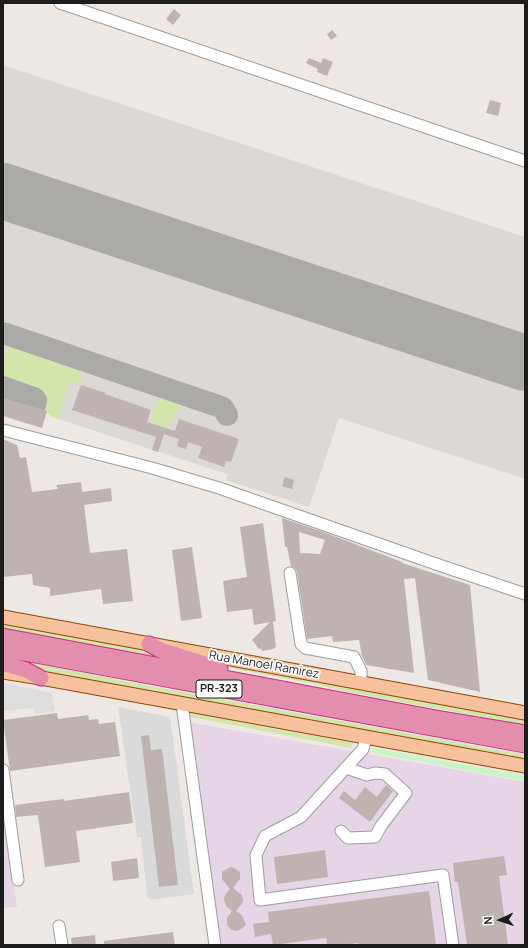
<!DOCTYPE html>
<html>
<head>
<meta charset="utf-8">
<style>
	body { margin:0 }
	#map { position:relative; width:528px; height:948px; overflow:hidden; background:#ede8e3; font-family:Manrope,sans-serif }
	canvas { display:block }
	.frame { position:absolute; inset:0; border:4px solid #1d1d1d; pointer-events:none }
	.north { position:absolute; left:480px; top:900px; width:40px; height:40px; -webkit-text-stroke:3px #fff; paint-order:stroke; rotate:267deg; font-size:11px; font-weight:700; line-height:16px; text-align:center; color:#1d1d1d }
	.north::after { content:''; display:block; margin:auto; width:14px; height:18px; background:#1d1d1d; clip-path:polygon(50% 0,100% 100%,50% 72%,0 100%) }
</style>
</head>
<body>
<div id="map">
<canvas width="528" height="948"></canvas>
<div class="frame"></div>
<div class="north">N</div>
</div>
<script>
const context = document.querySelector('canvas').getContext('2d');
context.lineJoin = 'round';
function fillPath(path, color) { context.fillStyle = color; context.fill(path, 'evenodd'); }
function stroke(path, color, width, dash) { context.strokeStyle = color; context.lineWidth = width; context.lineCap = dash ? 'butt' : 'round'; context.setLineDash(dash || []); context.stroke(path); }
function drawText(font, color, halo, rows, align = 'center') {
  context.font = font + ' Manrope,sans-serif'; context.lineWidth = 3.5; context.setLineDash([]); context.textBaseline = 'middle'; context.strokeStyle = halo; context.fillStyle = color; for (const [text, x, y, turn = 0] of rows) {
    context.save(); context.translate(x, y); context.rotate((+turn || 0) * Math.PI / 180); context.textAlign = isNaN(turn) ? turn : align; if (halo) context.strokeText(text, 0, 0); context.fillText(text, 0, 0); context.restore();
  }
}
fillPath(new Path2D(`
	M118,707L170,717L194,894L150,900L147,897L141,837H137Z`), '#dbdada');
fillPath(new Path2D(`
	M188,722L525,782V945H217Z
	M3,803L17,907L3,908Z`), '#e6d5e6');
fillPath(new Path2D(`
	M3,65L525,237V479L339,418L309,507L226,480L227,474L52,417L47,411L3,416Z`), '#dcd8d4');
fillPath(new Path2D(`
	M9,344L83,368L78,385L69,382L58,419L52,417L44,409L48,396L3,381V361Z
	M160,394L181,401L174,419L171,418L167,428L150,423Z
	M3,622L134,646L189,664L188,666L77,642L3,629Z
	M3,655L113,679L525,755V761L79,680C55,674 24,669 3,655Z
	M206,660L525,717V725L353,693L309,683L241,670Z
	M187,712L353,743L351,748L186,716Z`), '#d2e6ab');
fillPath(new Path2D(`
	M373,748L525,776V781L371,752Z`), '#c6f6c1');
fillPath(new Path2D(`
	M3,683L52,693L55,711L35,714L34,708L3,711Z`), '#ddd');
stroke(new Path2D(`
	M3,333L221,407L223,408L227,415
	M3,387L34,398L36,400L35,405`), '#acaaa7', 22);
stroke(new Path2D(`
	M3,191L525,363`), '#acaaa7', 56);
fillPath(new Path2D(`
	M174,9L181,15L173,25L166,19Z
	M332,30L337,36L331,40L327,34Z
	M309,58L321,63L323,58L333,62L327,76L317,72L318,69L306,63Z
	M490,100L501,103L498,116L486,113Z
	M81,385L106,393L105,394L151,410L147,422L175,431L179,419L239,439L231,462L226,461L224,467L198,458L202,447L188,442L186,449L177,446L179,439L164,434L158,452L152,450L156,437L72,410Z
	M3,398L47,411L42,428L3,416Z
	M3,439L17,445L20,458L26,457L32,492L58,489L56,485L81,482L82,492L111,488L112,501L84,505L90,553L127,549L133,601L103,604L101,589L50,596V588L33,585L32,574L3,577Z
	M285,477L294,480L292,489L282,486Z
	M282,518L326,533L402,562V563L470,585L480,692L428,680L415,578L404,579L414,673L366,665L362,656L359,640L333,642L332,636L307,639L297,572L295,568L291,566L287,547H285ZM299,532L325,540L320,554L300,553Z
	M263,523L276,621L273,622L276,647L273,649L262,651L261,648L259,649L252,640L270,622L254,625L252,609L227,612L223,581L247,577L240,527Z
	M192,547L202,618L181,621L172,550Z
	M57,713L58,719L88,715L89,720L98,719L99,724L115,722L120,756L10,771L3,720Z
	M149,735L151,750L162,749L178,885L159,887L141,736Z
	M386,785L393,791L370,822L339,798L344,791L355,800L365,787L377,797Z
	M129,792L133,823L76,831L80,862L45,867L38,815L16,817L15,805L64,799V801Z
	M325,850L328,877L277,884L274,857Z
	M504,856L507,875L499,876L508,945H467L458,882H455L453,863Z
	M137,858L139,878L113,881L111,862Z
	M231,867L234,868L240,872V879L233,888L242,895L243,902L236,911L242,915L246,925L238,931L231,930L227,925V918L232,911L226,906L224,899L225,895L230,889L222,879V872L225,870Z
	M429,891L436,945H359L358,943L341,945H327L326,938L273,945L271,934L255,937L253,924L269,922L268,912Z
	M173,932L175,945H104V941Z
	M95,935L96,945H72L71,938Z`), '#beb3b0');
const minor = new Path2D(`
	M60,3L525,161
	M3,430L152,468L219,488L436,564L525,594
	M290,573L301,644L305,648L354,657L361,671V682
	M182,704L215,945
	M366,738L363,749L301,817L265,836L256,855L260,900L443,875L453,945
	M3,770L18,880
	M341,831L348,838L375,837L381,826L406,793L385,774L375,773L367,775L346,768
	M59,926L62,945`);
const major = new Path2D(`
	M3,617L525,713
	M3,672L41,678L525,766`);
const highway = new Path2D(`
	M3,636L436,718L525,733
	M149,644L160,650L220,669
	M3,649C177,682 351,713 525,745
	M3,663L26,670L41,678`);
stroke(minor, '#9e9e9e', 13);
stroke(major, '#8e4a07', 15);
stroke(highway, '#cf2c81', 17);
stroke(minor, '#fff', 11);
stroke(major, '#f7c19e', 13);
stroke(highway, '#e28eac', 15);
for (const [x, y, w] of [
	[219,689,46]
]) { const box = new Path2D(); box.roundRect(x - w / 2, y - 9, w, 18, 3); context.fillStyle = '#fff'; context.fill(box); stroke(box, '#1d1d1d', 1); }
drawText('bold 11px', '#1d1d1d', null, [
	["PR-323",219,689]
]);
drawText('12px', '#1d1d1d', '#fff', [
	["Rua Manoel Ramirez",264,665,10]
]);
</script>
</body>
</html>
